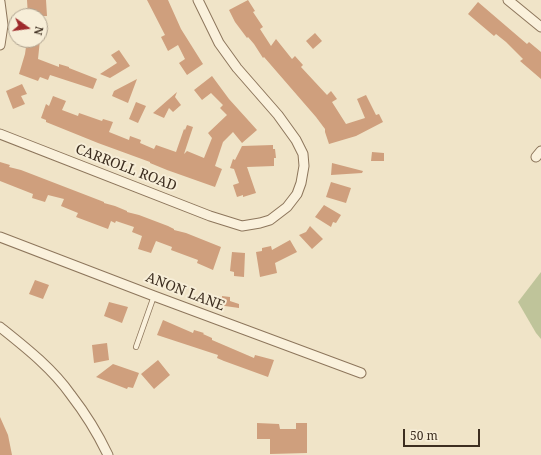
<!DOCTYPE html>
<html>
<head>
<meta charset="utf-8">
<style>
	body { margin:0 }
	#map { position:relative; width:541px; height:455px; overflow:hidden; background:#f0e4c8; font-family:"Noto Serif",serif }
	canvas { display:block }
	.north { position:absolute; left:8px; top:8px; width:40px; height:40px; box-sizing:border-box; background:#f7eed8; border:1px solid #ada18e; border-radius:50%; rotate:104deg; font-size:11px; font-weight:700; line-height:16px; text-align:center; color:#3d2e20 }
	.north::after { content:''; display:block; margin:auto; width:14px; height:18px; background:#9e2a2b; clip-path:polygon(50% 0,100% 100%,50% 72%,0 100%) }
	.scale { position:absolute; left:403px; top:429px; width:77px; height:18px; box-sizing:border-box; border:2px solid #3d2e20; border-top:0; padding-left:5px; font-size:12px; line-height:14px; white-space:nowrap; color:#3d2e20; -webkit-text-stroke:3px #f7eed8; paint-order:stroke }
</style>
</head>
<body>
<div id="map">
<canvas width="541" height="455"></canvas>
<div class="north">N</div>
<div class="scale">50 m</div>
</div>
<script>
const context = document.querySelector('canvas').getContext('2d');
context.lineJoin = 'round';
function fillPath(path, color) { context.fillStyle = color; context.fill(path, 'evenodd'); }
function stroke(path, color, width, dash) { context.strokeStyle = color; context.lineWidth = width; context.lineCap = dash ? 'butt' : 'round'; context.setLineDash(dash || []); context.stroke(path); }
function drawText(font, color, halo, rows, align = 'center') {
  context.font = font + ' "Noto Serif",serif'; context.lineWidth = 4; context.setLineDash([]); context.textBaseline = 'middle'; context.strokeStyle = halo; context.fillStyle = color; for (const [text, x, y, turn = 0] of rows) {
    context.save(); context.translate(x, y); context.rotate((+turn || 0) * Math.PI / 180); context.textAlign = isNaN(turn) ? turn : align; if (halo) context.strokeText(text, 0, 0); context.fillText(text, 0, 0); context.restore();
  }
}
fillPath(new Path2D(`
	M541,272V339L536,333L518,302Z`), '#bfc49a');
fillPath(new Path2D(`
	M27,0H46L47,16H28Z
	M147,0H168L181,29L203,64L187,75L179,63L185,59L178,45L168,51L161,37L165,35Z
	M248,0L255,11L253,12L263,27L260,29L271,46L276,39L292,59L295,56L303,65L301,67L327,95L331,91L337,99L332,102L346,124L365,118L357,99L366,95L376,115L379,114L383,122L356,136L329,144L325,132V129L316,117L264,57L263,58L254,44L248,37L247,38L235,22L229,10Z
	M478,2L527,44L529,42L541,52V79L520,61L523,59L506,42L496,34L494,36L468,14Z
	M315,33L322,41L313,49L306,41Z
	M27,40H40L38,59L59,67V64L69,67V68L97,79L93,89L50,75L48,80L40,77L38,81L19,74L25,54Z
	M119,50L130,66L110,78L100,74L117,63L111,55Z
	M212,76L229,99L257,130L242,143L233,132L223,142L215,166L222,169L215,187L167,170L150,163V162L98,143L46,122V120L41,118L46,104L49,106L53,96L66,101L62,110L78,116L79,113L102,121L103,119L113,122L109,132L129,140L130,136L141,140L140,143L154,149L156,145L176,152L184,129L185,130L187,125L193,127L184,154L187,151L204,158L212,138L208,133L227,115L220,108L223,105L211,93L202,100L194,90Z
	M137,79L128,103L112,96L114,91Z
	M22,84L27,94L21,96L25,104L13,109L6,91Z
	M177,92L175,97L181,105L173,112L169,108L164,118L153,113Z
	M136,102L146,106L138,123L129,119Z
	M273,145V149H275L276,158H274V166L247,167L256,193L243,197V195L237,197L233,185L239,183L234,169L230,168L233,159L235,160L242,146Z
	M372,152L384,153V161H371Z
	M0,162L10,165L9,167L21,170L104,202V203L115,206L127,211V212L139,215L168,226L174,229V230L186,233L221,247L213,270L197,263L198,260L171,250L172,247L156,241L151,253L138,249L142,236L132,232L134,227L116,221L115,223L111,221L108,229L76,217L78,213L61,206L64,199L48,195L45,202L32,198L33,194L0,181Z
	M332,163L363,171L362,173L331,175Z
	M331,182L351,188L346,203L326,197Z
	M324,205L341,215L336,223L333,222L331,227L315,217Z
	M310,226L323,239L312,249L299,235L306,232Z
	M290,240L297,252L275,263L277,273L260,277L256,252L262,251V248L271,246L272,250Z
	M232,252L245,253L244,277L234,276V272L230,271Z
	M35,280L49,285L43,299L29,294Z
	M208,294L222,298V296L230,297V301L239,304V308L218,305L206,301Z
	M109,302L128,307L122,323L104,316Z
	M163,320L193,333L194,330L204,333L203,334L212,338V340L254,358L255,355L274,360L268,377L224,361L217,358L218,355L157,335Z
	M107,343L109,360L94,363L92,345Z
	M158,360L170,375L154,389L141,374Z
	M113,364L139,373L133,388L128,387L127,389L96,377Z
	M0,417L8,435L12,455H0Z
	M257,423L279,424L280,429H296V423H307V453L270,454V439H257Z`), '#cf9f7d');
const service = new Path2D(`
	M136,347L154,296`);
const minor = new Path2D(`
	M508,0L541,27
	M0,2L3,25L0,45
	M0,134L210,216L242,226L260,223L270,220L287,207L297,194L301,183L304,166L303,154L296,140L278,115L237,68L219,43L198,0
	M536,157L541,151
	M0,237L154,296L361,373
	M0,327C25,347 52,368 71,395C85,413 98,434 108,455`);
stroke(service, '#8d765c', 6);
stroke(minor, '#8d765c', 11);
stroke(service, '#faf1dc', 4.5);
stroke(minor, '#faf1dc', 9);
drawText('14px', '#3d2e20', '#f7eed8', [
	["CARROLL ROAD",126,168,21],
	["ANON LANE",185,292,21]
]);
</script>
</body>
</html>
